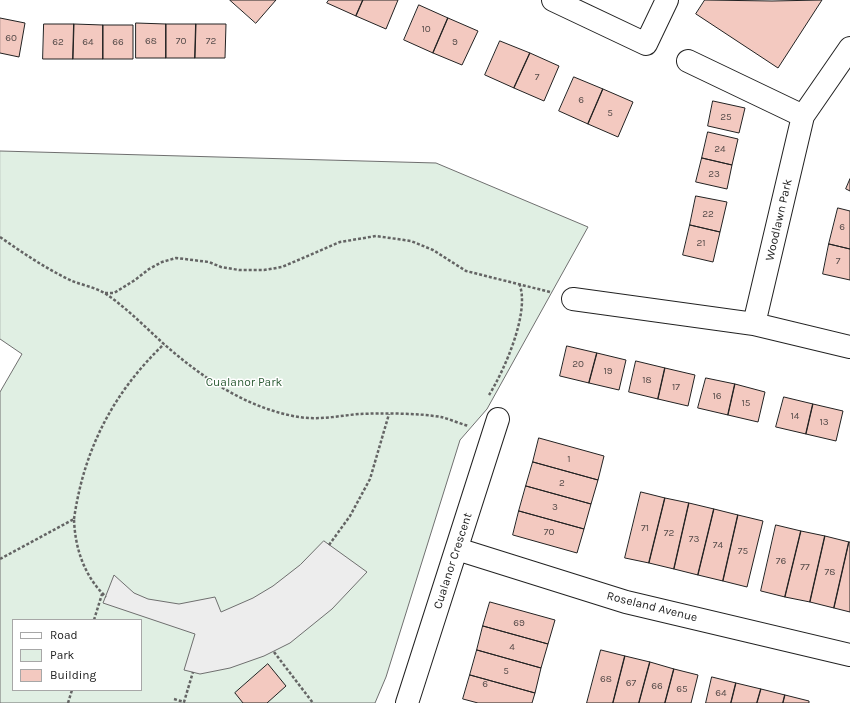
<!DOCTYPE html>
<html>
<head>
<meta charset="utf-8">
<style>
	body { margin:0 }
	#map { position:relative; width:850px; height:703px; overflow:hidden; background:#fff; font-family:Karla,sans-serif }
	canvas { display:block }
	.legend { position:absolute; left:12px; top:619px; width:130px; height:72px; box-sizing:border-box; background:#fff; border:1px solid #a7a7a7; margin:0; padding:5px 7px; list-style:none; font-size:12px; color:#222 }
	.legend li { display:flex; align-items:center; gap:8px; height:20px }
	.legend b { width:20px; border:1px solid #a7a7a7 }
</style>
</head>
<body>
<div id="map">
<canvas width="850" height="703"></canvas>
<ul class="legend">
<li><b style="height:5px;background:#fff"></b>Road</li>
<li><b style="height:11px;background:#e0efe3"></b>Park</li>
<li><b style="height:11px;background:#f3c9c0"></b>Building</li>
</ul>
</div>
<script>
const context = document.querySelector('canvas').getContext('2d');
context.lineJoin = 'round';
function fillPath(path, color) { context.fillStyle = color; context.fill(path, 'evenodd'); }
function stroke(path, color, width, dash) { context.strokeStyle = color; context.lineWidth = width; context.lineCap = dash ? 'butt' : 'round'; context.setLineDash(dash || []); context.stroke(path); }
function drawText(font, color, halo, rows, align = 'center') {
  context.font = font + ' Karla,sans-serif'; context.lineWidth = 3; context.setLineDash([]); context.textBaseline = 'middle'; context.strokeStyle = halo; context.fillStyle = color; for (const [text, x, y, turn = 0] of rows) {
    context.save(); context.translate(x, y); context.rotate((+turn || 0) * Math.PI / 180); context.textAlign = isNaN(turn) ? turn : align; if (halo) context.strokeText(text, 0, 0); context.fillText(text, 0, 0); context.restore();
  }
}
const green = new Path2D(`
	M0,151L436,163L588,227L487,409L460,440L386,677L375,703H0V392L22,354L0,339ZM13,620H141V690H13Z`);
fillPath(green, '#e0efe3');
stroke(green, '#6f6f6f', 1);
const parking = new Path2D(`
	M324,541L367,572L332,609L290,643L264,656L230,668L200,674L184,670L195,634L103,603L114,575L134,593L148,599L179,604L215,597L221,612L253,598L273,586L300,565Z`);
fillPath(parking, '#ededed');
stroke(parking, '#6f6f6f', 1);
const building = new Path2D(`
	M230,0H276L256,23Z
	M329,0H363L356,16L327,3Z
	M363,0H398L386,29L356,16Z
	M705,0L772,1L822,0L778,68L696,14Z
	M419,5L448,18L433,53L404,40Z
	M0,18L25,23L19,57L0,53Z
	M448,18L478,31L462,65L433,53Z
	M136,23L166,24V58H136Z
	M44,24H74L73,59H43Z
	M74,24L103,25V59H73Z
	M166,24H196L195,58H166Z
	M196,24H226L225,58H195Z
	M103,25H133V59H103Z
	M500,41L530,53L514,88L485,75Z
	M530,53L559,66L544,101L514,88Z
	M574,77L603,89L588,124L559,111Z
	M603,89L633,102L618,137L588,124Z
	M713,101L745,108L739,133L708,126Z
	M708,132L738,139L732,165L702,158Z
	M702,158L732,165L727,189L696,182Z
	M850,179V191L846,189Z
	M696,196L727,202L720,232L690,225Z
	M838,208L850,211V249L829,244Z
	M690,225L720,232L713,262L683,255Z
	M829,244L850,249V280L823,274Z
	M567,346L597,353L589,383L560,376Z
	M597,353L626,360L619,390L589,383Z
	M636,361L665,368L658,399L629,392Z
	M665,368L695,375L688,406L658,399Z
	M706,378L735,384L728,415L698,408Z
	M735,384L765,392L758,422L728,415Z
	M784,397L813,404L806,434L776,427Z
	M813,404L843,411L836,441L806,434Z
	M539,438L604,456L598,480L533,462Z
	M533,462L598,480L591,504L526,486Z
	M526,486L591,504L584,529L519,511Z
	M641,492L665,498L649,563L625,558Z
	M665,498L689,503L674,569L649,563Z
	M689,503L714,509L698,575L674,569Z
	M714,509L738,515L723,581L698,575Z
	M519,511L584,529L577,553L513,535Z
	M738,515L763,521L747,587L723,581Z
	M776,525L801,531L785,597L761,591Z
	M801,531L825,536L810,602L785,597Z
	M825,536L849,542L834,608L810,602Z
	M849,542H850V612L834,608Z
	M490,602L555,620L548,644L483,626Z
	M483,626L548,644L541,668L477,650Z
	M477,650L541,668L535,693L470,675Z
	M601,650L625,656L613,703H587Z
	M625,656L650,662L639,703H613Z
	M650,662L674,669L665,703H639Z
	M268,664L286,686L267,703H243L235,693Z
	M674,669L698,675L691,703H665Z
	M470,675L535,693L532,703H478L463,699Z
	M712,677L736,683L731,703H706Z
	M736,683L761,689L757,703H731Z
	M761,689L785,695L783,703H757Z
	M785,695L809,701V703H783Z`);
fillPath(building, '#f3c9c0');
stroke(building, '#222', 1);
const minor = new Path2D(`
	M553,0L646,44L667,0
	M688,61L803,116
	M573,299L754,324L850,347
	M754,324L803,116L850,48
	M457,549L626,602L850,655
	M407,703L498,419`);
stroke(minor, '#222', 24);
stroke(new Path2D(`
	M0,237C23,253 45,268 70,280C81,285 95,287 106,294C128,309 146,328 165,345C203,378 244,406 293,416C316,421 337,416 359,414C382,413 418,413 441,417C450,419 460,424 469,426
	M105,293H114L135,280L149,269L162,262L176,258L209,262L221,267L239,270H264L282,267L340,242L376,236L411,241L433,250L466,271L550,292
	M489,395C504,371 531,311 519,283
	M74,519C84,449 113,393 164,344
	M329,545L350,516L370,479L389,414
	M0,559L74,519C75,548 84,576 106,597
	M94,620L102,594
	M274,652L313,703
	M174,699L184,702L193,672
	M68,703L72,690`), '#646464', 2.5, [3, 2]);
stroke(minor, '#fff', 22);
drawText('10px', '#564c4a', null, [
	["10",426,29],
	["60",11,38],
	["68",151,41],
	["70",181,41],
	["72",211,41],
	["62",58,42],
	["64",88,42],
	["66",118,42],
	["9",455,42],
	["7",537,77],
	["6",581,100],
	["5",610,113],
	["25",726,117],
	["24",720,149],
	["23",714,174],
	["22",708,214],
	["6",842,227],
	["21",701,243],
	["7",838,261],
	["20",578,364],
	["19",608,371],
	["18",647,380],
	["17",676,387],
	["16",717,396],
	["15",746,403],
	["14",795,416],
	["13",824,422],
	["1",569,459],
	["2",562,483],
	["3",555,507],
	["71",645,528],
	["70",549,532],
	["72",669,533],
	["73",694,539],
	["74",718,545],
	["75",743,551],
	["76",781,561],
	["77",805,567],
	["78",830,572],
	["69",519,623],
	["4",512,647],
	["5",506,671],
	["68",606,679],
	["67",631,683],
	["6",485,684],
	["66",657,686],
	["65",682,689],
	["64",721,693]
]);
drawText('12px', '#222', '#fff', [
	["Woodlawn Park",779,220,-77],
	["Cualanor Crescent",453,561,-72],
	["Roseland Avenue",652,607,14]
]);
drawText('12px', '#2f5e38', '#fff', [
	["Cualanor Park",244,383]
]);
</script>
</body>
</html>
